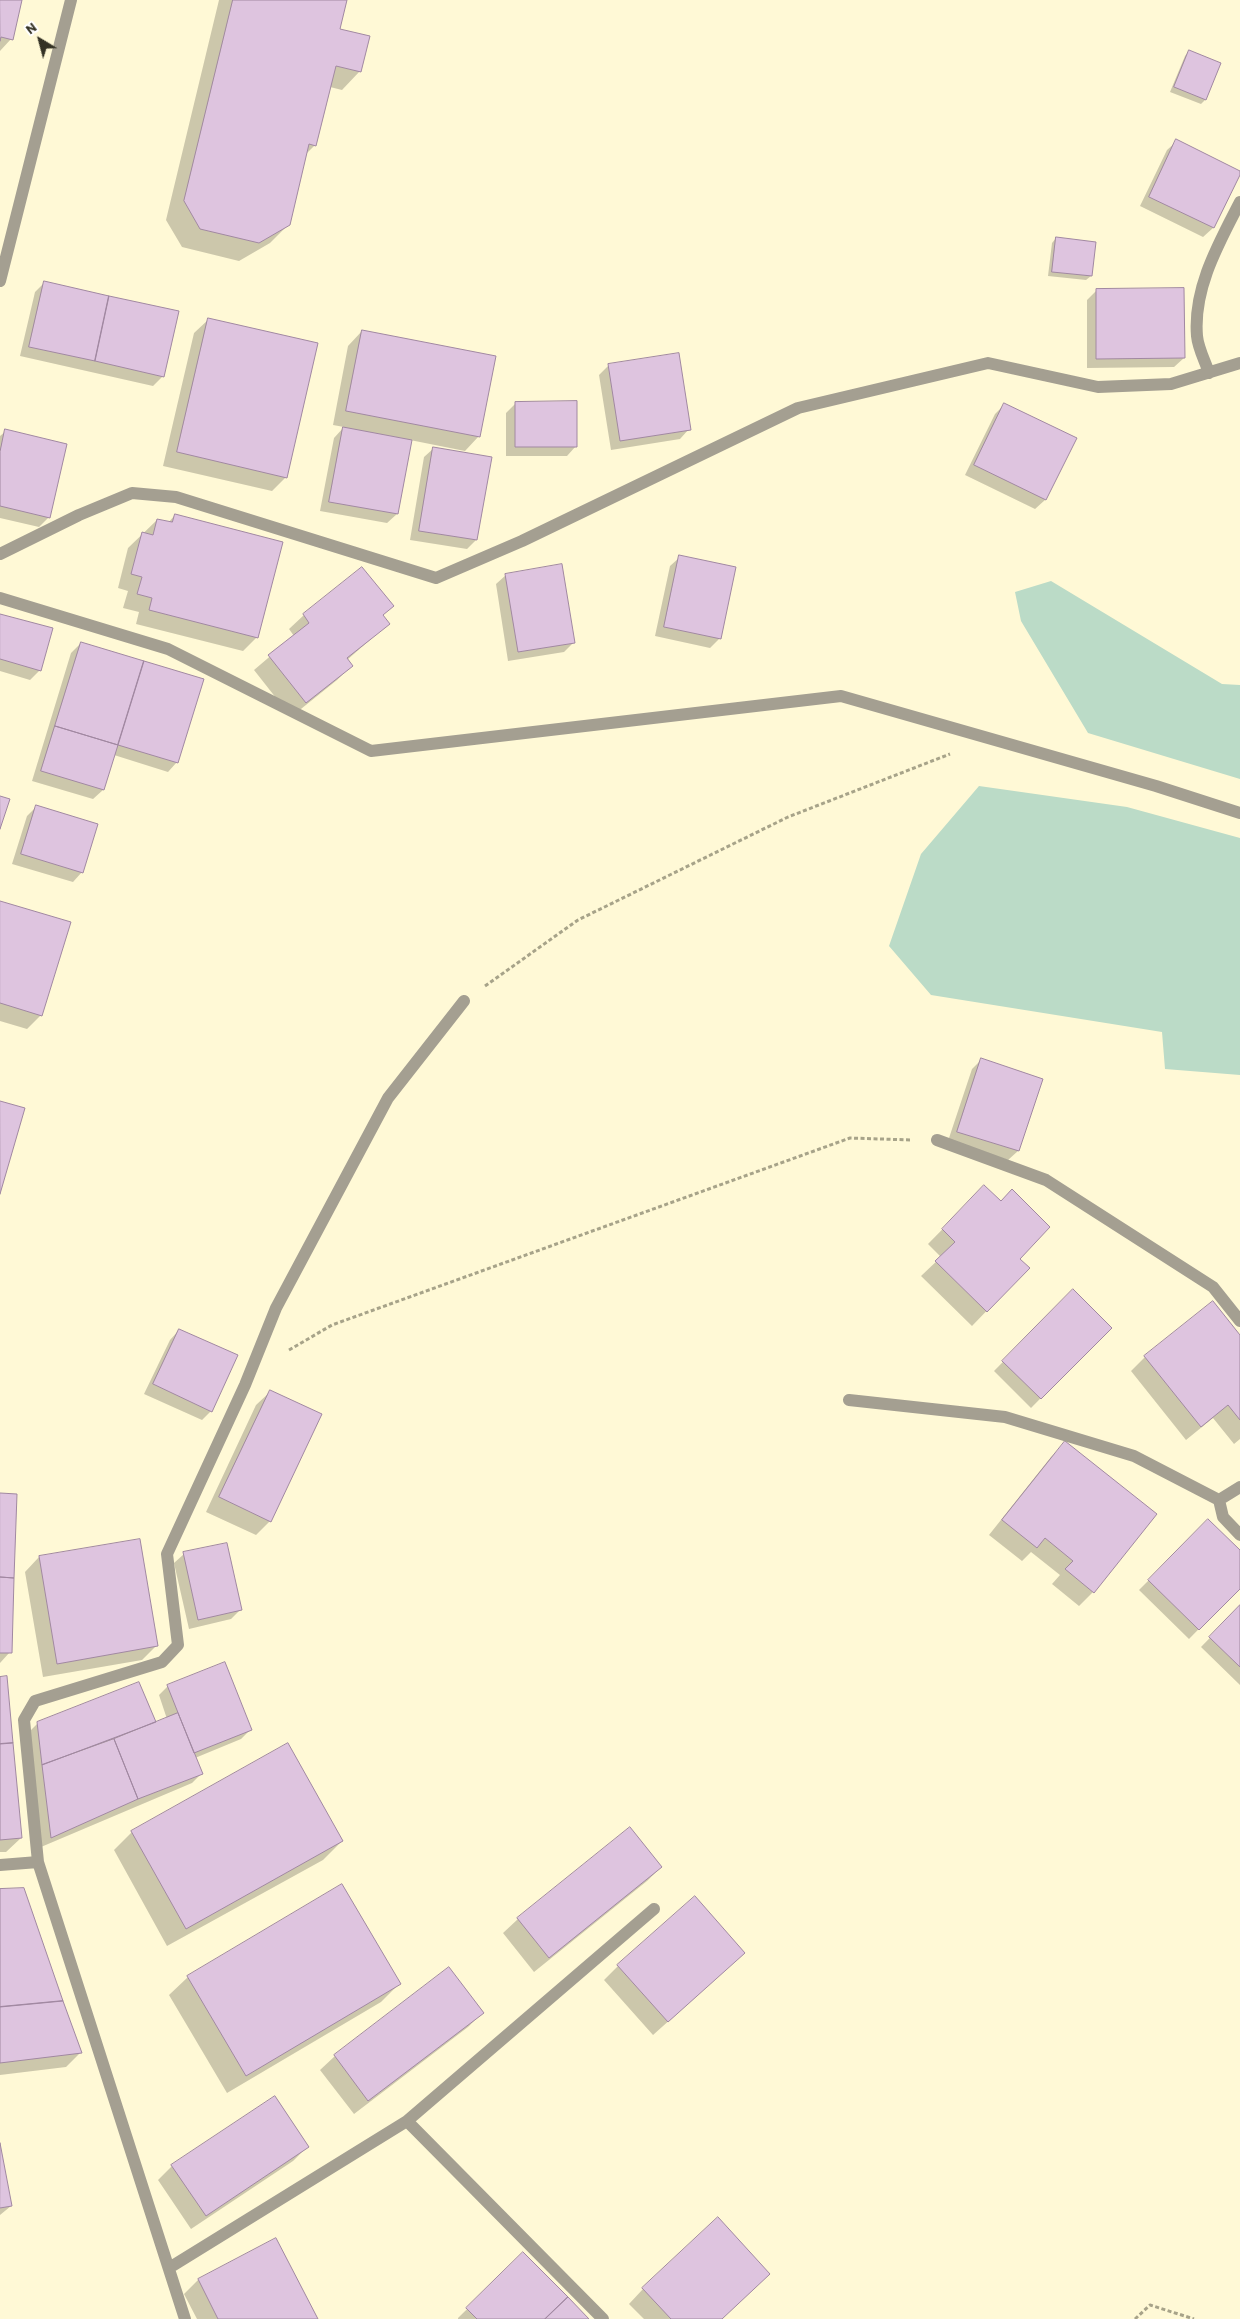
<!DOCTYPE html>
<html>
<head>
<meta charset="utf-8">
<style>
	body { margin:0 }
	#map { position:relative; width:1240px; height:2319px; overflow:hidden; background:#fff9d6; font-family:Barlow,sans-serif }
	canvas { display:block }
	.north { position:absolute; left:15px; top:15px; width:50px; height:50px; -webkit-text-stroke:4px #fff; paint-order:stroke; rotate:323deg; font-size:14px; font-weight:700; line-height:20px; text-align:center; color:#343224 }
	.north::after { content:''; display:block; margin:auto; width:18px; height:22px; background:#343224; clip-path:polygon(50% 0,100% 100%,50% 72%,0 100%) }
</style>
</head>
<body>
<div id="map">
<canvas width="1240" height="2319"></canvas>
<div class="north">N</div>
</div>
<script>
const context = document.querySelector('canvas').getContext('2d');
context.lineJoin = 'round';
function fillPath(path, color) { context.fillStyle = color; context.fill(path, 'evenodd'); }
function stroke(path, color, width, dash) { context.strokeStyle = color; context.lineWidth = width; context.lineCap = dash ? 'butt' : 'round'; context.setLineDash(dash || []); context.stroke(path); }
fillPath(new Path2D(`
	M1051,581L1222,684L1240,685V779L1088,733L1021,621L1015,592Z
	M979,786L1127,807L1240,838V1075L1165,1069L1162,1032L931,995L889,946L921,854Z`), '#bbdbc7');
fillPath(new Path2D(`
	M0,0H21L11,39L0,51Z
	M219,0H346L338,30L360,71L342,90L330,87L315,145L305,155L288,225L270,243L239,261L182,247L166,220Z
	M1189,51L1205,100L1201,104L1170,92L1185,56Z
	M1177,141L1240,172L1213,228L1203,237L1140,206L1167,150Z
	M1056,238L1091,276L1086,280L1048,276L1052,243Z
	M44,283L163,376L153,386L20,356L35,292Z
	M1097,290L1184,358L1174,367L1087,368V300Z
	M209,319L286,477L272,491L163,466L194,333Z
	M362,331L479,436L465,451L410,440L397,514L387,523L320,511L334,438L344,427L333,425L348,346Z
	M609,365L689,429L680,439L611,450L599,375Z
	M516,403L576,446L567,456H506V413Z
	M1005,404L1075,438L1045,500L1035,509L965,475L995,414Z
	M6,431L49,517L39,527L0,518V436Z
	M434,448L476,540L467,549L410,540L424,457Z
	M175,515L257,637L243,651L136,624L139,612L123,608L128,591L118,588L128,548L157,520L168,523Z
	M680,557L720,638L710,648L655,636L670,566Z
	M362,568L392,606L382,616L388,624L347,660L352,665L337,680L291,717L254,670L294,636L289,629L304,615Z
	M506,575L574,642L564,652L508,661L496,584Z
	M0,615L40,670L30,680L0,671Z
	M81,643L177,762L168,772L114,755L103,790L93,799L32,781L71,653Z
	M36,807L82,872L73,882L12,864L27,816Z
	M0,902L41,1015L27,1029L0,1021Z
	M981,1060L1041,1079L1018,1151L1008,1160L948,1141L972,1069Z
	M984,1187L1018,1259L1028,1268L972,1326L921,1276L941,1257L928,1244Z
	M1073,1291L1110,1328L1031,1408L994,1371Z
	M179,1330L211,1411L202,1420L144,1394L170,1340Z
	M1240,1337V1439L1234,1444L1213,1418L1186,1440L1131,1371L1145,1357Z
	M271,1391L270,1521L256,1535L206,1512L256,1405Z
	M1066,1443L1093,1592L1079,1606L1052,1584L1060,1575L1031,1552L1022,1561L989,1535L1051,1457Z
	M0,1495L10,1652L0,1663Z
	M1208,1521L1240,1552V1587L1189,1639L1139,1590Z
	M184,1554L240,1610L231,1619L189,1629L174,1563Z
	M39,1557L156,1646L142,1660L43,1677L25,1572Z
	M1240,1607V1685L1201,1647Z
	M0,1678L21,1838L6,1852H0Z
	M139,1683L156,1723L167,1719L159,1695L168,1686L250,1730L241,1739L195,1758L201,1774L192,1783L41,1847L28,1733L38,1723Z
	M630,1829L661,1867L647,1881L534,1972L503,1933L518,1919Z
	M132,1832L342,1841L323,1860L167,1946L114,1850Z
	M0,1890L80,2053L66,2067L0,2075Z
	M618,1966L729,1967L653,2035L604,1980Z
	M188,1977L399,1984L381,2002L227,2093L169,1995Z
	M482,2013L468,2027L354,2114L320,2070L335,2056Z
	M307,2147L293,2161L191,2229L158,2180L172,2166Z
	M0,2150L11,2206L0,2215Z
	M523,2254L587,2319H458V2318Z
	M198,2280L316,2319H197L184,2294Z
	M643,2289L721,2319H644L629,2304Z`), '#0003');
const building = new Path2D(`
	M0,0H22L13,40L1,37L0,41Z
	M233,0H347L340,29L370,36L361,72L336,66L316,146L309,144L290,225L259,243L200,229L184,201Z
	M1189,50L1221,63L1206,100L1174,87Z
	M1176,139L1240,171V175L1214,228L1149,197Z
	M1056,237L1096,242L1092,276L1052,272Z
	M44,281L109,296L95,361L29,347Z
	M1184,288L1185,358L1096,359V289Z
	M109,296L179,311L164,377L95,361Z
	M208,318L318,343L287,478L177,452Z
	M362,330L496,356L480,437L346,411Z
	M679,353L691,430L620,441L608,364Z
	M577,401V447H515V402Z
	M1004,403L1077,438L1046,500L974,465Z
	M343,427L412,440L398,514L329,502Z
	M5,429L67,444L50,518L0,506V452Z
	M433,447L492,457L477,540L419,531Z
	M175,514L283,542L258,638L149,610L152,598L137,594L142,577L131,574L142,532L153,535L157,519L172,522Z
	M679,555L736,567L721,639L664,627Z
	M562,564L575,643L518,652L505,574Z
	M362,567L394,606L383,615L390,624L347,658L353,666L306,703L268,655L309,623L303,614Z
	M0,614L53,628L41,671L0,659Z
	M81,642L144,661L118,745L55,726Z
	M144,661L204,679L178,763L118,745Z
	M55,726L118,745L104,790L41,771Z
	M0,796L10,799L0,829Z
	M36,805L98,824L83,873L21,854Z
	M0,901L71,922L42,1016L0,1003Z
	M981,1058L1043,1079L1019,1151L957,1132Z
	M0,1101L25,1108L0,1194Z
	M984,1185L1001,1201L1012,1189L1050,1227L1020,1259L1030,1268L987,1312L935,1261L955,1242L942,1229Z
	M1073,1289L1112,1328L1041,1399L1002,1361Z
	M1213,1301L1240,1335V1420L1228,1405L1201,1427L1144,1356Z
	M179,1329L238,1355L212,1412L153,1384Z
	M270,1390L322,1414L271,1522L219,1497Z
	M1065,1441L1157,1514L1094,1593L1065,1569L1073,1561L1045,1538L1037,1548L1002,1520Z
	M0,1493L17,1494L14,1578L0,1577Z
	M1208,1519L1240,1550V1589L1199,1630L1148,1580Z
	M140,1539L158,1646L57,1664L39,1556Z
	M227,1543L242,1610L198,1620L183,1552Z
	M0,1577L14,1578L12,1653H0Z
	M1240,1605V1667L1209,1637Z
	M225,1662L252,1730L194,1753L167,1685Z
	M7,1676L13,1743L0,1744V1677Z
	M139,1682L156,1722L42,1765L37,1722Z
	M178,1713L203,1774L138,1799L114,1739Z
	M114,1739L138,1799L51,1838L42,1765Z
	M13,1743L22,1838L0,1840V1744Z
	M288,1743L343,1841L186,1929L131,1831Z
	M630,1827L662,1867L549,1958L517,1918Z
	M342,1884L401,1984L246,2076L187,1976Z
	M24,1888L63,2001L0,2007V1889Z
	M695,1896L745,1953L668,2022L617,1965Z
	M449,1967L484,2013L368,2101L334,2055Z
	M63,2001L82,2053L0,2063V2007Z
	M275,2096L309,2147L206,2216L171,2165Z
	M0,2143L12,2206L0,2208Z
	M718,2217L770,2274L722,2319H671L642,2288Z
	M276,2238L318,2319H218L198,2279Z
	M523,2252L568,2297L545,2319H477L466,2308Z
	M568,2297L589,2319H545Z`);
fillPath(building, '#dec4df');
stroke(building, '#a188a1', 1);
stroke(new Path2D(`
	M485,986L578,920L788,817L950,754
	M289,1350L332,1325L850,1138L911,1140
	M1135,2319L1150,2305L1194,2319`), '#a7a389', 3, [4, 2.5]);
stroke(new Path2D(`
	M0,281L71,0
	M1209,373C1205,361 1198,348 1197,336C1193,288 1219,243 1240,202
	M0,554L79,515L132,493L176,497L436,578L522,541L798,408L988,363L1098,387L1171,384L1240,363
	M0,598L168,649L371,751L841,696L1156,786L1240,813
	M937,1140L1046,1180L1213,1287L1240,1321
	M849,1400L1005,1417L1134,1456L1219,1500
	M1240,1487L1219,1500L1223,1517L1240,1535
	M38,1862L24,1720L35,1701L162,1662L178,1645L167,1554L245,1385L276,1308L388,1098L464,1001
	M0,1865L38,1862L185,2319
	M169,2268L407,2121
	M603,2319L407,2121L654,1909`), '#a49f91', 12);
</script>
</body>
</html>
